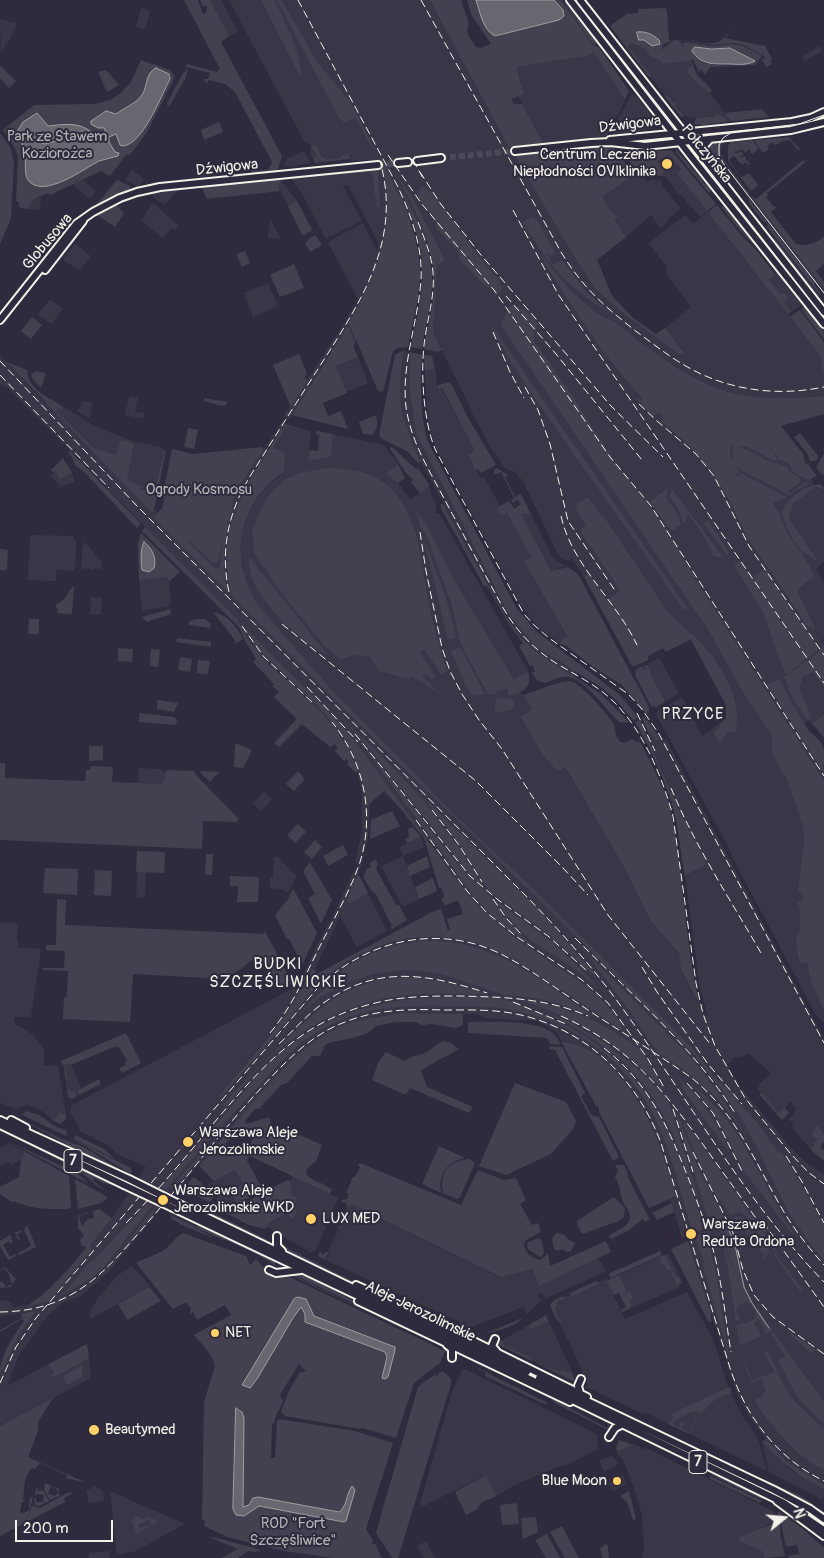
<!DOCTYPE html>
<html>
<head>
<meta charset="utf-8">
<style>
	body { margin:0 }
	#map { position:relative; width:824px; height:1558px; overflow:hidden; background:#2f2a3d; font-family:Pangolin,sans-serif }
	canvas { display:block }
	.north { position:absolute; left:759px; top:1493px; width:50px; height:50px; -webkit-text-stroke:4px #2f2a3d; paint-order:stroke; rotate:73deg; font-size:14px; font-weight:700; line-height:20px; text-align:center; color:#f4f1e8 }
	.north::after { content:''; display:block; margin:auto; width:18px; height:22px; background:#f4f1e8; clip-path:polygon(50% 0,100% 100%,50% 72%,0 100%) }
	.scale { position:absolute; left:15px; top:1520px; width:98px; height:22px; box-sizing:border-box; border:2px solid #f4f1e8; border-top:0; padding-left:6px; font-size:15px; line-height:18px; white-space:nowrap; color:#f4f1e8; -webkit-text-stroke:4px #2f2a3d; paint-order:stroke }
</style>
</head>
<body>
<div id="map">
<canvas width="824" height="1558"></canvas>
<div class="north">N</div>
<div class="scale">200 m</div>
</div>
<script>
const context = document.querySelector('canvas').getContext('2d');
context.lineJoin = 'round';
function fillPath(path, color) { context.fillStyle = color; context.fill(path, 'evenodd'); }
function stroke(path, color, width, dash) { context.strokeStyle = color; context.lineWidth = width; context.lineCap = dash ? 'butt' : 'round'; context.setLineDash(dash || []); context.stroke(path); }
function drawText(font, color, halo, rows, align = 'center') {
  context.font = font + ' Pangolin,sans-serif'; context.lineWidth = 4; context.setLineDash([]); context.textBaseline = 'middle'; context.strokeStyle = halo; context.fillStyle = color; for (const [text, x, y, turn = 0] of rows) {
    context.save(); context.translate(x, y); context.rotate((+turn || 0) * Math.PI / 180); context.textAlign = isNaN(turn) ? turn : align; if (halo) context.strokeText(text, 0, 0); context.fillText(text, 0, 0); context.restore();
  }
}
fillPath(new Path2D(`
	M210,0H221L238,32L229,36Z
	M229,0H430L495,119L514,145V148L512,149V153H517L597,259L612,296L633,318L682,352L684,351L665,328L691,307L667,275L666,266L649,244L650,242L684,216H687L693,224L708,211L821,355L824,375V396L786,398L770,428L812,480L813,485L815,487L821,488L824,492V562L816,569L824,582V638L821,640L824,643V715L812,723L809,720L805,723L809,731L820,741L824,749V765L823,766L824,768V1023L816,1015L731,855L732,854L656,714L659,710L681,698L683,699L702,736L726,719V705L690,639L666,609L603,515L601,517L588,498L574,506L586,527L580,531L620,590L607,600L590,574L584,577L572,559L567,561L558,555L523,481L514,471L512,472L504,467L493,451L471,411L470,407L433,332L437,266L436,249L396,205L387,249L355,344L330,353L290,419L283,417L343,325L358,299L328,242L363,223L377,250L379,244L348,185L343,186L362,221L326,239L301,192L291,178L372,172L375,196L378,202L380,210L377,160L351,161L350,159H344L315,163L310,154L311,147L309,144L305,143Z
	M141,8L150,11L145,30L136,27Z
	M0,19L17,23L11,37L1,53Z
	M631,43L643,48L653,59L659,60L663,64L688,61L692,65L686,70L696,83L710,93L731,121L727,122L724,117L716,116L690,118L685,116L671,100L673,99L670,96L665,95L650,77L651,75L628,45Z
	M819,46L822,51L805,61L802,56Z
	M593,52L624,98H626L619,113L610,125L609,131L607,132L608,136L544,144L518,96L524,94L515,67L587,56Z
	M632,94L637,97L655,119L651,128L639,132L614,133V128L616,122Z
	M824,114V118L801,127L725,135L735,130Z
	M724,142L721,150L723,158L750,194L747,196L720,160L718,148L719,143Z
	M304,151L311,163L285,167V163L287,159Z
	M669,153L681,169L678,173L707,211L700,217L681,195H679L666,177L661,175L657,161Z
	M211,166L217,175L197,177L195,172Z
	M132,170L144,179L139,187L125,180Z
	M635,175L645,179L647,182L652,179L661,181L662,185L681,209L667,220L668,222L660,228L651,215L626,237L602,197Z
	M82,179L96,191L90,199L72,184Z
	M282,182L297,201L288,206L279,188L278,185Z
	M175,189L177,191L165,205L153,197V193L155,192Z
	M41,196L40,210L29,209L30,204Z
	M751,196L824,289V294L749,198Z
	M153,203L179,226L175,230L172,228L162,238L141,220Z
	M270,220L271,221L281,239L268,238Z
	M75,244L91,256L79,271L63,259Z
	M778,271L802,305L791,312L784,302L788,298L781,296L769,280Z
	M268,283L278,306L253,317L244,293Z
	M50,299L63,309L52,323H50L38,314Z
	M404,351L410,352V396L413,417L422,447L509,615L536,647L577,672L576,677L539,654L520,637L504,614L421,462L408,435L403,414L400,390Z
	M0,355L45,403L50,398L94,426L135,442L162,447L164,451L154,492L132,488L159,514L160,512L230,507L237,490L281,423L311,431L308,461L331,457L333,434L337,435L338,437L342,436L380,444L385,446L398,464L386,474L398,483L410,499L429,487L437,508L435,510L436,513H439L528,671L514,681L553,744L564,766L626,870L670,941L679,953L681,970L697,1002L708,1018L699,983L685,876L707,864L679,810L647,734L649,733L656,740L659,739L662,741L666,739L824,1039V1134L817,1126V1138L811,1150L792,1128L793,1123L789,1120L796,1109L791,1102L778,1113L757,1088L760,1086L759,1084L771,1073L748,1053L741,1057L733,1058L734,1060L727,1064L740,1087L793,1150L807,1163L824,1175V1485L786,1461L771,1446L747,1413L736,1391L687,1236L682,1238L681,1235L670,1198L675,1196L664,1156L650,1121L634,1093L586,1048L561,1041L557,1033L554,1030L537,1021L485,1018L477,1014L401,1013L378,1016L344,1026L307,1047L282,1070L234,1123L108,1272L81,1296L64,1302L47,1316L19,1355L7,1386L87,1344L91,1378L0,1426V1365L10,1343L25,1320L27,1312L0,1317V1300L10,1301L14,1307L41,1303L83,1256L112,1218L146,1167L117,1154L109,1146L80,1131L78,1125L72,1117L70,1108L72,1105L288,991L293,988L297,989L316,947L332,918L355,868L359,873L347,901L348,904L368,893L387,931L357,947L340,916L315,969H312L292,1006L274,1030L219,1096L222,1098L274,1036L285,1019L318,985L338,968L368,950L402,940L429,937L460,939L469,901L423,834L384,790L370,803L368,839L360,870L355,861L362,832V791L355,763L334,726L316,707L260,654L249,641L237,619L234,621L143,530L145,527L90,470L8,388L0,384ZM272,448L284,452V472L262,491L251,507L243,526L241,539V555L244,576L250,591L230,552Z
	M358,357L368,383L346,392L336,366Z
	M435,369L438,389L441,388L475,451L468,455L481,478L484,477L500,506L496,508L501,516L507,513L531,557L525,561L567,637L559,643L539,628L521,606L436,448L428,423L425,371Z
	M129,396L138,398L135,412L145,413L144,419L125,415Z
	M83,401L93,403L90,417L88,418L77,411Z
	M56,471L60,478L72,473L75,482L61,487L51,476Z
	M522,513L531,514L553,558L568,567H563L551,571L521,514Z
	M30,535L73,536L76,541L75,571L56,570V581L28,580Z
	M84,542L101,560L103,569L95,568L94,570L81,568L83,543Z
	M167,577L169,582L171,603H169V606L142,611L139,580Z
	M91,597L102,598L101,613L99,615L90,614Z
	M659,658L679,693L656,707H654L635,671Z
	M139,768L161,769V771L167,772L162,784L138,783Z
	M264,791L272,799L261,811L253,803Z
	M421,837L424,847L403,856L419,899L403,907L381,866L403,856L399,847Z
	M274,857H278L296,875V878L288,893L281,889L270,888V878H273Z
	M138,872H146L145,898L136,897Z
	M0,922L18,923L17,940L19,943L17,947L39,949L41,951L31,1015L30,1017H14V1023L33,1035L44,1050V1065L58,1066L66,1115L59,1112L58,1116L53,1120L42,1111L27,1105L16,1109L0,1103Z
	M71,1063L81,1088L78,1090L79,1095L76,1096L68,1090L66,1080L68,1079L63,1065Z
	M10,1143L24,1151L21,1160L11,1165L9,1161L0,1166V1148Z
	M235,1170L243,1184L230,1191L237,1203L230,1207L205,1186Z
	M293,1176L338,1198L316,1250L312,1253L266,1227L270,1222L286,1214L295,1219L297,1211L296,1197L292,1196L290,1181Z
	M351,1204L500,1277L532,1269L539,1285L598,1258L606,1271L545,1299L542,1293L538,1294L541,1301L527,1314L523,1307L469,1328L459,1323L460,1322L433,1310V1308L430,1309L326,1260Z
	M666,1254H668L681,1280L682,1283L679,1284L680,1287L631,1308L617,1276Z
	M131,1266L136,1270L150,1286L90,1319L91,1310L98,1298L117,1276Z
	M606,1279L625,1319L687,1292L713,1339L730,1392L744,1418L758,1438L766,1468L764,1470L646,1413L642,1414L628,1407L626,1404L624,1405L599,1393L595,1389L594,1390L586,1387L588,1384L570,1344L550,1305L558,1300Z
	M546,1315L550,1325L552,1328L572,1372L554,1370L543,1366L531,1360L532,1358L504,1345L503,1340Z
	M465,1369L597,1434L598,1449L567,1465L557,1467L513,1486L496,1496L485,1475L424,1506L420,1504L452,1392L462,1370Z
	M762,1442L777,1458L793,1471L824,1489L823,1500L769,1472Z
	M632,1445L640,1448L643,1447L644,1450L646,1448L775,1512L773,1516L777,1518L778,1521L770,1524L739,1541L763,1552L765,1558H642L644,1547L642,1515L632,1482L623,1460L617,1453Z
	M612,1456L619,1464L604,1472L599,1460Z
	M623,1474L626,1484L613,1492L608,1483Z
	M95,1486L103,1491L104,1501L89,1503L86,1491Z
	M110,1491L185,1524L136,1551L117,1555Z
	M426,1541L435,1558H424L422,1554L417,1546Z
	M109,1551L110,1558H89V1553Z`), '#3b3647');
fillPath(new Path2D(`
	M184,0H198L203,14L206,13L207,6H203L200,0H210L229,36L221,42L282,156L277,172L252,174V171L268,170L272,162L235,92L225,84L209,80L207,83L204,81L205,79H208L210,73L186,67L187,64L217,72L220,69Z
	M261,0H274C286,23 301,51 301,78Z
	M277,0H281L297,26L316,60L353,106L373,147L370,145L355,117L344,123L338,116Z
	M430,0H461L469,24C464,32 471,40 476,47L480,48L491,44L471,14L467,0H561L593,45L598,47L601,50L629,91L626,98H624L593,52L587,56L516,67L524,94L511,99L514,104H522L544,144L509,147Z
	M562,0L596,41V45L593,44Z
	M572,0H577L580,4L672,120L667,121Z
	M582,0H586L649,82H647Z
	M665,8L667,10L669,40H671L668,43L667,42L662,46L663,48L659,52L674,40L680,41L689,55L682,45L684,42L713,46L733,44L743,46L762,56L755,65L710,67L705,75L700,68L701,71L699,72L693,59L691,60L697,75L712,90L710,93L696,83L686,70L692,65L689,61L663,64L659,60L653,59L643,48L631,43L628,46L652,76L649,77L610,26L627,14L638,13V9ZM695,47L711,49L730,48L755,61C746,66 716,67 706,63C701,62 697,57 693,54Z
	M732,30L725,38L765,46L772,59L770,60L772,64L766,67L762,60L765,58L764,56L743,45L734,43L714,45L676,40C687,39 713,48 721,40C723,39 728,33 732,30Z
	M141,60L170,70L175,77L147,132L130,155H126L110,176L101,171L50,195L48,193L38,197L30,204L29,209L20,208L18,201H16L18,157L14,146L3,130L34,105L95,104L110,100L122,92L131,82Z
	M0,65L16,81L9,88L0,78Z
	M188,69L186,77L169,107L167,103L183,73Z
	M106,70L119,85L107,92L98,72Z
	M667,95L673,99L671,100L673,103L675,101L676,107L684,115L682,118L665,97V96Z
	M762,109L769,117L731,121L725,113Z
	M714,113L724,117L727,122L703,125L694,124L696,118L716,116Z
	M219,122L223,132L204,140L201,130Z
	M0,133L10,147L14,162L11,218L0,244Z
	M789,137L800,149L798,150L790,140L783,141L775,145L772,142L767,146L769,149L763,153L754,140Z
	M752,140L759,148L752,154L749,149L745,153L742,149L735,152L736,154L740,151L742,152L743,155L740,157L742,159L741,157L745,156L746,159L743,161L747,160L750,164L748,165L746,162L742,165L734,156L729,160L741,177L749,173L758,185L751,191L729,162L728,161V146L731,142Z
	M719,142L718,154L724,166L722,167L707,146L710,144Z
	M316,145L322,158L324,157L326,160L341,158L342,155L348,154L350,159L315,163L313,159L317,156L312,146Z
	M607,145L612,146L634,175L602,197L614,215L616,214L618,216L615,220L626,237L597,260L612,296L633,318L656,334L665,328L684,352L680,355L619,310L594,287L573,254L514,154Z
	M675,148L702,180L704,184H706L711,190L709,193L676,153Z
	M629,149C641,154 659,149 672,151L716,204L707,211L677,173L681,169L669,154L657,161L665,170L661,176L639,174L623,154V151Z
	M379,153L399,196H401C410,219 418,243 420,267C421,293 413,321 408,347L398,348L393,351L383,392L378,391L349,323C380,269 398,216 379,153Z
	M808,159L807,161L767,193L768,195L766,197L774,207H777L771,212L796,244C808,247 816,243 824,236V264L816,271L824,282V289L751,196L756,199L803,160L805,162Z
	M378,168L380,212L376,204L378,202L375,196L372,172L287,179L290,176Z
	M395,172L411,195L445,260L437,266L433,332L442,350L438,352L424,349C427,328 434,306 434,284C435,245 413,206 395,172Z
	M278,178L282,182L278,185L280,191L207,199L202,188L203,186L239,182L246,184L250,181Z
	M117,180L130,186V190L96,205Z
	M424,186L438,200L477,254L498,279L502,287V292L499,293L483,284L460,260L457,250L438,229L427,208L420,201L418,195L420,188Z
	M401,189C416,215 434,253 432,284C431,306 425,327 422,349L411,347C416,321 423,294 422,267C421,240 411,213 401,189Z
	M732,198L824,316V317L789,275L730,200Z
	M748,198L815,283L814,284L821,294L820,295L767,227L768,224L766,222H764L750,205Z
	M297,201L312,229L311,231L303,236L288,206Z
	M115,204L124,213L115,227L97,215Z
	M717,205L741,235L757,251L775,274L769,280L781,295L785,293L788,298L784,302L791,312L788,314L708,212Z
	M723,206L754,244L755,246L742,233L722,208Z
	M531,217L537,220L555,252L553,256H551L548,254L547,255L553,265L562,260L586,292L608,311C568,289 545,261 523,222Z
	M315,235L322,245L310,252L305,243L310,238Z
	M775,239L819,296L818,297C800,281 787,259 773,240Z
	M245,251L250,263L242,267L236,254Z
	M542,255C558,278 577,299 600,315C605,318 612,320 617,324C660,358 706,395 763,398C784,399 804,397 824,396V414L781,426L804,455L805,463L808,464L817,476L809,480L793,472L790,465L782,460H779L762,436L778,461L772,460L746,446L739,448C751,448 760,460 772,462C778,464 781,464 787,467L788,471L799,477L800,482L787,492L791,493L806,482L808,483L791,494L788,495C779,490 770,484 761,480C742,470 729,470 734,445L731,444L730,455L739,472L736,475L738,477L740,473L787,497L774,502L773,504L775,509L779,511C783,536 805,552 814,576L797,590L815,629L814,630L811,626L808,628L787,595L748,539L729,500L714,475L687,443L661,421L663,416L658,412L653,417L636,399L638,398L642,401L643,400L599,346L560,288L541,256Z
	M294,264L304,288L280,297L270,275Z
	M510,306C523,305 531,314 538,324L534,331V341L567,388L612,458L662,523L704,593L824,781V1010L812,984L807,962L802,964C796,957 797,944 796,935L799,933C800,923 802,911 797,902L802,901L803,894L798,892L804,841L803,825L786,777L781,770L772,752V738L770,732L744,694L711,634L503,328L501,323Z
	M805,307L824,332V339L803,312L801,309Z
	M800,310L824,342V375L820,355L790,317Z
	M32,317L42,325L31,339L21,331Z
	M490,323L687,608V610L683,609C641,547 596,487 554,426C531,392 507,360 490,323Z
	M348,326L355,344L353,346L358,357L336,366L347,393L323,403L328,416L341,411L348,429L292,415Z
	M402,351H404C396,397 401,421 421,462L418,463L407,451L382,439L379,435L395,355Z
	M410,352L422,355C420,381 420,416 428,442L517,609L537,632L620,695L638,717L637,719L633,720L616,700L602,688L536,647L509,615L417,436L410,396Z
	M299,354L307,374L304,378L308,380L291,407L273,365Z
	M424,355L432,356L435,369L425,371Z
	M7,362L27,370C28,389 47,397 62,406V410L59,407L56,411L93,448L116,455L121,440L134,444L127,478L129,479V482L141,486L140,489L154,492L164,451L162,449L166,451L155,506L152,513Z
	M35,371L46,373L41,388L32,378V374Z
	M448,382L452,385L467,416L496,465L481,473L478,469L476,470L468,455L475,451L442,388L438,389V385Z
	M204,398L227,402L226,405L223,406L204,401Z
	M376,415C378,422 378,430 372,435L363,434L359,422Z
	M285,424L296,427L286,426L273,448L285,452L284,472C235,505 228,562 261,609L330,688L354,712L455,815L554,909L691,1047L719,1083L721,1082L753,1118L779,1153L781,1152L795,1173L824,1226V1262L790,1215L756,1145L740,1117L718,1085L696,1057L552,912L377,742L232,596C212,527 251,478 285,424Z
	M188,428L198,430L194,449L184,447Z
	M319,431L333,434L331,457L308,461L309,450L318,451L319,435H316V432Z
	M800,433L818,456V459L815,461H810L807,453L794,437Z
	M261,447L264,449L237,490L232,503L233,504C225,534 220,561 228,592L154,518L162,508L164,501V489L172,449L193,454ZM187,541H189L213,563L218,562L223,541L220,568H214Z
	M389,447L393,448L416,469L418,468L430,486L420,493L411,482L413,480L405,472Z
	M823,448L824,449V475L821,474L816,467L824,454Z
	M70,451L141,524L137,528L85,473L75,465L72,457L68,452Z
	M63,458L72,473L60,479L56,471L54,473L51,470Z
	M398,464L405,478L398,483L386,474Z
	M327,468C341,469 355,469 368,474C421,495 420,562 430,609C434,630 440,651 448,671L441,674L424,649L420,653L435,676L432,680L425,673L422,675L439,693L411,676L409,679L379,671L370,657L353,655L341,659L336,656L323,644L290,604L254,553V543L252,532L257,517L269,495L285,480L300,473Z
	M497,468L508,475L505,477L515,497L521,494L531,514H521L551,571L568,567L578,574L649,707V713L648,712L647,715L622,685L593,667L567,646L559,643L567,636L524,561L531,557L507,513L501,516L496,508L509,501L514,509L521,504L517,500L513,503L511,500L514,498L501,472L494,475V470Z
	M821,484L824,488V491L821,488L815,487L792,505L789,519L817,560H815C811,556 810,556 805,553C796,548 782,521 782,511C789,496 805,486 821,484Z
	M668,488L666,496C670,506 680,513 681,525L673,530H670L650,502Z
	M672,489L723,557V558L713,556C707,541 699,528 689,515L686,516V522L683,523L679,510L669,496Z
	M588,497L601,516L603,515L666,609C678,623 693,634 705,647C723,668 744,704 735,732H727L720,743L713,732L720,727L719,725L726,719V705L691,639L666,652L663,648L648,656V660L635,666H632L584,577L589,574L607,600L620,590L580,531L586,526L574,506Z
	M443,504L504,614L520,637L539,654L601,694L629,722L624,723L619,722C606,710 585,679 568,677C560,676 552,681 545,683L537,680L532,673L535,671L532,665L530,666L519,646L523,643L508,623L487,586H484L443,512L440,505Z
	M414,507L427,526L457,585L514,680L528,671C533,687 523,693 509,695L507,688L496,692L497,694H488L460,642L451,602L436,563L430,543L426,534L421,528Z
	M707,520L729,552L727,555L704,524Z
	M145,527L237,619L249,641L268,663L316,707L334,726L349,751L358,771L355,772L347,764L349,762L346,759L344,761L335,751L338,748L335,744L330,747L302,724L279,747L274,743L297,719L274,697L279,692L272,686L274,684L253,662L256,659L245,641L239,627L142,531Z
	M141,533L180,572L169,582L167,577L139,580L138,543Z
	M424,539L445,595L453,623L456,638L448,640Z
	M0,549L8,550L7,570H0Z
	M249,557L328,655C301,644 258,601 250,572C249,567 249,562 249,557Z
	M740,561L806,659L788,673L785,674L763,612L734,565Z
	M764,569L819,649L807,658L753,578Z
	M72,587H74L72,614L57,613L58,609L55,606L65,598Z
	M170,609L171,614L147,622L142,617Z
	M213,612C227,614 237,627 243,639L235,644V640Z
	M29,619H39V634H28Z
	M198,619H205L211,624L210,628L189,625V621Z
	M243,626L329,712L354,740L452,874L478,906L508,933L589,988L601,999L621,1023L620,1024L624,1032C602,1016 578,1001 555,986C535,973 515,958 493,949C432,923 364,940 318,985C307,996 298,1008 288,1020C266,1046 244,1072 221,1098L219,1096C254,1054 288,1019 312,969L316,970L315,975L432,912L441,909L448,931L450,930L447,919L463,914L458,900L444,906L442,899L444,897L442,888H439L424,838L399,807L384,791L367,806C361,748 332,718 291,681C273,664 255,648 243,626Z
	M177,638L211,642V647L176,642Z
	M824,646V687L814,672L802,677L801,684L799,686L811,718L808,721L793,698L784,677L818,653Z
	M460,647L485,694L473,696L468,690L451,651Z
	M118,648L133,649L132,662L118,661Z
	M151,649L160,650L158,667L150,666Z
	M180,657L192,659L190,672L178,670Z
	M198,660L210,661L208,674L197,673Z
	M644,665L648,666L652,673L650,674L665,702L656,707L651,706L635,675L636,670L642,666L644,670L646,669Z
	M780,679L793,706L809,731L820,741L824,749V765L823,766L824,774L767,684Z
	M570,681C583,685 603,709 611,720C618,728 612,739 624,743L632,739L637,742L640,741C651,765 667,790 672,817C684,880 685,944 700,1006L681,970L679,953L651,921L626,870L565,767L557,771L542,754L521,717L532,710L523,695L561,682Z
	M496,698L514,699V709L498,713L495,712Z
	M157,700L178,703L174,712L157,709Z
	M139,713L174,717L177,720L176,725L139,722Z
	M824,715V738L812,723Z
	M340,716L398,773L427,805L462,852L483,887L462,865L370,749Z
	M645,717L662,741L659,739L656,740L649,733L642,718Z
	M640,720L679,810L707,864L685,876C681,855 679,832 674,811C668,786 649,744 635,722Z
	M345,724L372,756L457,863L487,893L515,929L536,949L502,925L475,898L375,762Z
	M235,743L252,750L243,768L234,767Z
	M89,746H103V760L89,761Z
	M0,763H5V778L85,781L86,770H90L91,766L113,767L112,782L162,784L167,770L194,771L196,775L239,819L237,822L203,821L202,849L0,840Z
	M201,771L219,772L210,782L200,772Z
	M298,771L305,779L294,791L286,784Z
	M424,798L537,908L595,974L594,976L548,934L489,891L456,839Z
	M392,811L400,826L370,839L371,820Z
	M298,824L306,832L295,843L287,835Z
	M413,827L421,837L407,843L405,839L409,837L408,829Z
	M315,840L322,847L312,859L304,852Z
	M343,845L348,855L328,866L323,856Z
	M137,851L165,852L164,873L136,872Z
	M206,854H213L212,875H205Z
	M427,856L430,867L410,876L407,866Z
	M376,860L378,865L376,867L377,871L396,905H399L407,920L392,929L390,928L392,926L376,894L372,892L363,877L367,868H370L371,862Z
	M310,862L332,900L321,924L308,898L315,894L303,871Z
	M45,868L78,869L77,895L43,893Z
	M95,870L112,871L111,896L94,895Z
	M359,875L368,893L348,904L347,901L354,881Z
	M230,876L259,877L258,902H237L238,886H230Z
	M433,878L437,891L419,899L415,887Z
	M293,888L317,933L302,965L290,940L287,939L275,915L288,899Z
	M57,899L66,900L65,925L264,934L265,931L292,983L279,990L261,963L251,960L241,969L223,979L133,974L130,1022L63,1019L64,998L67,997L68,971L43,970V968H64L65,951L46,950V945H56Z
	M494,899L561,949L603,992L576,970L529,939L512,922Z
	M573,939L692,1059L721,1096L749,1142L731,1115L717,1098L678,1065L675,1064L659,1054L629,1010L594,964L595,963Z
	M429,941C497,941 542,982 596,1018L554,1002L536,998L505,995L442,974L421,971L401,970L373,974L346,983L320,997L292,1021L345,968C371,951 398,942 429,941Z
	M416,978L448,983L486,994C463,994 440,993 417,994C360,998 307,1022 266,1061C251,1075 239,1092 226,1107L222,1105C241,1084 261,1065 281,1045C322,1004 355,975 416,978Z
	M427,998C450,998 473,996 496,998C513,1000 541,1013 557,1021C600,1042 639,1074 661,1117C680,1152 691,1191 705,1228L693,1233C681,1195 672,1154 655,1118C628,1063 576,1023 516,1011C494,1006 471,1006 449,1006C401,1005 356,1007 314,1034C291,1049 273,1071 254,1091C224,1123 194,1156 166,1190L161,1187C183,1163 204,1138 226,1113C242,1094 256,1075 274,1058C317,1019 370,1001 427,998Z
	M518,999C555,1004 589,1015 620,1036C626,1040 634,1044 639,1049C649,1060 657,1076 663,1089C620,1045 577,1018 518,999Z
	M539,1009L570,1022L605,1043L644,1074L668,1100L702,1209L671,1130L657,1104L640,1080L621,1060L598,1042L571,1025Z
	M401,1013L463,1014V1025L456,1028L431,1024L424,1025L419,1024L416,1022H395L376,1026C367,1038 343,1039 329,1043L325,1045L320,1056H312L287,1083L281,1085L259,1109H255L245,1121L246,1124L269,1117L271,1125L275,1128L289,1130L322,1145L316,1161L307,1169L306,1174C312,1182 324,1182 332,1190L330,1194L250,1156L247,1161L263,1190L237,1204L230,1191L243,1184L235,1170L214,1181L199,1166C219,1142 239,1117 260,1094C285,1066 310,1039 345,1025C363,1018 382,1016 401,1013ZM244,1127L249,1130L253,1138L251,1143L243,1152L225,1144Z
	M468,1022C489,1022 540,1019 555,1035C557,1037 559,1042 561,1045L550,1044L547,1038L468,1033Z
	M126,1033L141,1063L122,1073L119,1068L126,1065L125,1062L127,1061L119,1047L117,1048L116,1046L73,1064L63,1065L61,1061Z
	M444,1041L451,1043L459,1049L421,1070L427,1087L473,1107L469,1113L410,1088L406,1095L372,1080L379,1061L386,1052L405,1061C413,1054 422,1056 430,1050C435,1047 437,1043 444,1041Z
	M561,1041C570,1044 579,1045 587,1049C595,1053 601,1059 608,1065C648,1102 661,1146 676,1196L649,1208L599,1112V1108L596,1106Z
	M550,1046L562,1047L585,1093L581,1096L592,1116L599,1117L619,1157L613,1161L555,1050L549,1049Z
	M65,1068L68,1079L66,1080L68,1090H71V1092L75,1091L76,1097L72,1099L68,1097L64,1069Z
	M676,1075C702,1098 717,1123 731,1154L686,1094L682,1087L683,1085Z
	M99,1079L101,1084L79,1095L78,1090Z
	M515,1083L566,1102L576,1121L573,1129L551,1154L506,1175L479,1166Z
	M693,1085C706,1097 719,1109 730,1124C755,1158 770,1199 794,1234L793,1235L744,1171L715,1115Z
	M761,1092L778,1113L785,1107L789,1113L782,1120L760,1095Z
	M26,1111L39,1115L58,1128L67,1130L66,1136L22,1115Z
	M59,1112L66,1115V1119L60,1124L51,1119L52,1117L53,1120L58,1116Z
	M676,1113L683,1125L685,1123L682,1118L824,1318L777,1253L763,1240L746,1216L739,1212L731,1215L715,1194L708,1182L683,1125L682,1126L699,1170L724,1217L710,1225Z
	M22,1120L62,1139L84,1147L127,1174L77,1150Z
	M817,1125L824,1134V1142L820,1146L824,1150V1161L811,1150L817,1139L812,1135Z
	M75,1135L104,1149L115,1159L74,1139Z
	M14,1137L117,1186L103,1183L94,1178L93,1180L105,1191L97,1186L80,1171Z
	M66,1138L83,1144L129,1167L132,1170L131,1174L85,1146Z
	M215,1138L175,1189L171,1187Z
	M8,1141L77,1173L88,1183H87Z
	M439,1146L465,1158C447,1161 438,1175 441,1193L422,1184Z
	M24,1151L69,1176L71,1207L69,1209C49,1209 32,1210 14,1201L12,1202L0,1194V1187L19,1177L21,1160Z
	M469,1159L475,1163L460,1197L457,1199L443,1193C439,1173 448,1161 469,1159Z
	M360,1163L461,1205L478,1170L504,1180L516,1178L526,1200L520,1204L532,1225L538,1223L541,1232L526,1240L524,1243C524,1253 532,1259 541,1260L548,1253L550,1266L606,1241L611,1252L539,1286L532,1269L501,1277L351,1204L325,1260L318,1256L320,1251L324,1255L325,1252H328L348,1207L346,1205L347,1203H342V1200L347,1199L349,1194L346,1193L353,1177H355L360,1167L358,1165Z
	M615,1165H624L628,1174L627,1176L650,1220L645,1222L643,1219L629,1230L611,1239L609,1236C614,1231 622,1230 626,1225C637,1214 622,1206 621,1196C620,1188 619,1185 615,1177L618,1170Z
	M194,1177L215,1195L210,1202C203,1200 190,1193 188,1183Z
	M75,1179L106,1196L107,1199L101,1203L78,1209Z
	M287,1180L290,1181L292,1195L296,1197L297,1211L294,1219L286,1214L270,1222L265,1229L249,1225L226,1213Z
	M218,1197L230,1207L224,1211L214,1206Z
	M614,1197L625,1208L624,1217L619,1221L582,1234L577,1224V1221Z
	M189,1202L195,1204L270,1241L265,1240L207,1213V1211Z
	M672,1203L674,1212L657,1220L652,1213Z
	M147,1204L152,1206L102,1269L93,1277L61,1296L89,1263L94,1260Z
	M99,1209L112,1218L90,1246L92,1249L49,1301L25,1307C45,1296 73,1266 86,1247L81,1245L80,1240L84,1236L78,1228V1216L87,1212L89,1213L81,1215L79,1217L82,1226L88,1219L94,1218L93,1211Z
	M152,1210L155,1213L121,1252Z
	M170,1214L216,1239L179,1224V1223L171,1219Z
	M739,1216L744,1218L768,1247L769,1252L765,1259L763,1257L765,1256L734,1218Z
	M179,1218L197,1227L198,1225L272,1260L275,1262V1266C247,1244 209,1238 179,1218Z
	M726,1221L736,1246L743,1278H737L718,1225Z
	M27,1225L36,1247L19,1255L18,1253L31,1246L24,1230L17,1234L20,1239L18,1240L15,1232L24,1230Z
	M706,1232L717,1278L729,1356L703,1266L705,1265L695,1236Z
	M183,1233L246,1256L250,1265L256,1259L270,1275L275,1277L285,1275L445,1351L440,1363L414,1383L396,1438L362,1428L360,1429L285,1416L281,1412L288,1393L299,1373L306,1371L299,1364L280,1395L283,1402L277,1413L274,1423L272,1424L271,1458H275L277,1422L279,1419L355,1431L393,1443L366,1529L373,1541L372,1544H375L382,1558H333L284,1551L227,1537L204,1526L205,1521L202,1519L204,1402L215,1366C212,1353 202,1345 194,1335L231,1315L225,1305L197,1320L193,1312L189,1315L191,1309L186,1302L173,1309L137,1264V1262C146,1258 156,1255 164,1250C171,1245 175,1237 183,1233ZM294,1299H306L314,1316L393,1346L382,1377L387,1357L385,1352L306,1322L305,1314L302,1307L298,1309L288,1327ZM236,1408L240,1409L244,1415L243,1507L249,1505L252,1500L339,1512L344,1509L351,1487L345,1522L259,1506L249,1513L233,1509Z
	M556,1233L565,1235L567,1239L575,1243L571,1251L567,1252L562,1249L558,1251L554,1249L552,1239Z
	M10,1235L13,1242L10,1244L9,1241L3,1245L10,1257L15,1254L16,1256L8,1260L0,1246V1241Z
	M721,1237L737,1279H743L747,1291L756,1309L754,1311L751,1303L748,1304L747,1302L737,1306L738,1309L736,1310L740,1319L736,1321L728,1269Z
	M539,1238L542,1241L544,1251L543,1255L540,1257L529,1250L527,1246L528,1242Z
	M688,1241L711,1313V1322L708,1321L671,1249Z
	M281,1245L389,1299L280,1247Z
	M660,1251L662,1255L610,1278L609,1275L610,1273Z
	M775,1253L803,1291L802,1294L774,1255Z
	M665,1255L675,1276L680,1278L681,1283L677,1285L670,1269L667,1270L664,1264H662L659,1257Z
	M5,1267L16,1279L10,1287L0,1288V1282L2,1281L6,1287L12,1284L9,1277L10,1276L5,1269L0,1270Z
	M290,1273L301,1274L403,1326H401Z
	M290,1275L294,1276L447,1350Z
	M619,1275L627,1292L630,1291L633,1298L630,1299L631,1308L622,1312L621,1310L626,1307L619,1293L614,1295L606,1281Z
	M596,1281L600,1283L571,1297L570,1293Z
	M149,1287L161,1301L127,1320L118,1304Z
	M563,1296L566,1298L556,1303L557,1305L555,1309L561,1323L556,1319L550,1305L554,1300Z
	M758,1310L773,1331L766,1334L759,1320L754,1323L761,1336L745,1344H740L736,1325L743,1322L745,1324L755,1319V1312Z
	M36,1311L18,1336L0,1375C0,1355 13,1337 24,1321L22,1319L0,1332V1330L22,1318L20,1314Z
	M546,1315L548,1321L531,1329L529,1325Z
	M522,1318C515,1328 494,1331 482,1335Z
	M774,1333L824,1402V1424L803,1404L795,1393L778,1360L785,1356L771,1334Z
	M792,1333L816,1350L811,1353L790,1335Z
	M503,1340L504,1345L532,1358L531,1361L554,1370L572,1372L575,1382L497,1344Z
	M87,1344L89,1358L54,1377L50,1376L54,1374L49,1364Z
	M500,1349L575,1385L574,1386L498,1350Z
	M768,1351L783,1384L791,1398L824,1429V1469C798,1459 774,1428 758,1406L755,1400L762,1396L766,1390L761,1379L751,1383L740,1352L752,1380L775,1372L764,1353Z
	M82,1366L83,1367L82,1369V1377L67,1385L63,1376Z
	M478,1368L511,1385L510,1388L485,1376L486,1373L478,1369Z
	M443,1371L451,1379V1384L398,1558H392L376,1533L381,1515L418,1387L422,1383L435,1375L438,1376V1374Z
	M512,1385L548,1403L546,1404L542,1403L510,1388Z
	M729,1387L730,1388L732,1393L728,1395L726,1394L712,1402L699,1416L700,1412L695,1411L693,1412L692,1411L672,1422L677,1428L680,1426V1422L684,1423L686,1420L682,1429L689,1433L695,1419V1417L696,1420L689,1434L668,1424L673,1419L672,1414L677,1411Z
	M53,1398L38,1422V1431L28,1457L87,1483L66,1478L67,1475L40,1463L35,1469L31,1468L25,1480L23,1500L24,1502H22L20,1512L24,1513L29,1510L30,1497H33L28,1518L32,1506L40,1508L69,1492L73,1493L64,1498L65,1502L0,1536V1426Z
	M553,1399L607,1428L610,1425L611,1427L610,1431L559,1405L552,1401Z
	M766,1439L786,1461L824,1485V1489C800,1477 780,1462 762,1442Z
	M619,1440L640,1447V1448L632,1445L618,1452L616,1449Z
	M716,1458L799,1495L813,1504L818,1511L784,1490Z
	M712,1474L763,1498V1500L711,1475Z
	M486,1475L496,1496L481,1503L477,1509L466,1515L455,1492Z
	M710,1476L762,1501L760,1503L710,1479Z
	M45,1483L60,1489L58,1493L56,1488L51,1486L48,1494L55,1496L57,1493L61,1495L50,1500L44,1490Z
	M36,1488L39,1491L43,1490L49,1501L39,1506H36L34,1501L35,1497L37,1502H43L44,1495L37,1494L35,1497Z
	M629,1491L636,1519L633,1520L627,1502L620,1496Z
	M517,1503L519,1524L502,1525L500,1505Z
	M779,1512L802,1528L824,1548V1558H789L788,1556L799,1554L797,1545L786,1547L780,1517V1533L785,1556L765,1558L763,1552L739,1541L740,1537L778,1522L776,1517Z
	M136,1516L144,1519L146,1516L158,1521L152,1525L149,1520L138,1525L140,1529L147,1525L150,1526L136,1534L133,1522H130Z
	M536,1517L538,1532L523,1539L521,1518Z
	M562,1526L579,1558H565L550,1532Z
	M547,1534L560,1558H546L535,1540Z
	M213,1537L261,1550L255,1552L248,1551L238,1558H221L238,1549L211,1538Z
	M605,1544L608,1546L609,1558H603L600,1549Z`), '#454050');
const water = new Path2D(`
	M476,0H554L563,10L564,16L559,20L495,36C483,30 480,12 476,0Z
	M637,32C646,31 652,34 659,40L660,44L652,46L644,40H639Z
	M695,47L711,49L730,48L755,61C746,66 737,64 727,64C713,64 701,65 692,51Z
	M156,68L169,74L170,79C161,96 143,144 123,146L120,145L116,134L109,137V142L115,152L119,153L118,156C112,158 105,159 99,161C85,168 43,200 28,180C24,174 26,163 25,157C24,147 20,139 18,130L23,122L37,113L48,126C59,125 69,123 80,126C88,128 94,136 102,135L105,132V129L104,128H98L91,124V121L106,111L116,114C124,108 137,103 142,95C148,86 145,73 156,68ZM67,135L72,136L45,144L42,143L40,138L41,136L49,139Z
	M144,542C152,548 157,558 154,568L149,572L142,570C141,561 140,550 144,542Z
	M298,1297L306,1299L314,1316L395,1347V1350L388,1377L385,1379L382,1378L387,1357L385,1352L305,1322V1314L301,1307L293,1318L257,1379L250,1388L242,1385L294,1299Z
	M236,1408L242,1412L244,1418L243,1507L249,1505L253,1498L258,1497L339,1512C347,1507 346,1494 352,1486L355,1490L346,1521L344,1522L259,1506L244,1516L236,1515L233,1509Z`);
fillPath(water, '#6a6670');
stroke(water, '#a19ea0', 1);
stroke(new Path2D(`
	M726,1223L735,1245L744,1287L752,1303L769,1328`), '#a19ea0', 1);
stroke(new Path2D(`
	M441,158L515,151
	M378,165L398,163`), '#4d4857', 6, [6, 3]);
const major = new Path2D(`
	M570,0L689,154L824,324
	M580,0L824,312
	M610,140L792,122L811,118L824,112
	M515,151L591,143L610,142L645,146L791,130L824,122
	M704,158L703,147L710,139
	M417,161L441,158
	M398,163L408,162
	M45,270L83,221
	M0,320L76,224L93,212L120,198L137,192L160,187L378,165
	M0,1120L129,1179
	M11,1120L26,1128
	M0,1125L124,1185
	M177,1203L527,1372
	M173,1208L398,1315L784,1503L824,1530
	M277,1236V1246L282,1251
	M269,1270L276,1273L301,1270
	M356,1285L431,1320L587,1397
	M358,1301L570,1402
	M495,1339L492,1346L497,1352
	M447,1345L452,1349V1358
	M539,1378L774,1490L810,1509L824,1519
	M580,1393L578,1386L581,1379
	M609,1437L615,1428L623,1424
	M777,1501L824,1536`);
stroke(major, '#f4f1e8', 10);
stroke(major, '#2f2a3d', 6);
stroke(new Path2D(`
	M824,115L799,124L732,132L723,138L719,145V155L723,163L824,293`), '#f4f1e8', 1);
stroke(new Path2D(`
	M298,0L397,185C411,214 423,248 421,280C418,323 401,364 406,407C411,443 431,473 447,504C465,538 483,571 501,604C515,630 534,650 559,665C574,674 590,682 604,693C640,722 661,773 673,816L696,983L703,1014L715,1046L745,1098L790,1153L808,1172L824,1184
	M421,0L561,252C582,287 605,307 637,332C652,343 667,355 684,365C726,390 776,397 824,387
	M388,155L421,203L494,290L610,457L651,506L824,776
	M413,160L423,178
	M420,172L440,203L481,255L611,406L663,457
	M513,210L558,294L824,683
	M418,222C424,238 432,255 433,273C435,295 428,316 425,338C420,368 423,423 436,451L524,614L534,625L549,638L628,694L641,708L659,734L824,1043
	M506,296L556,354L642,460
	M493,332L510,372L524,398
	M0,361L137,506L517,887C552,922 585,958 615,998C684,1092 742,1197 824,1282
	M0,375L109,488
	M525,387L538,410L550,444L568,521L616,592
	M639,404L657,421L696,454L714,476L749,546L824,655
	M561,516C572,566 616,600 637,645
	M420,532L426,571L442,648L450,671L462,694L479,720L502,749L608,915L711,1045
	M229,592C220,552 228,513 249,478C272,441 295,405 318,369C359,304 403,242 380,161
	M282,624L476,781L563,868L588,895
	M242,626L264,657L313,703
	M307,687L358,742
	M637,713L655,751
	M355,734L470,876L497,899L548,936L586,970
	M671,788C695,846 730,899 761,953
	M432,810L459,845L482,882
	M416,820L467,891L487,913L517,937L582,980L608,1003L648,1059L665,1089
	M493,899L507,919L521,934
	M575,938C631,994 693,1047 735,1113
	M642,967L657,992L708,1064L742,1104
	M513,1002L566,1024
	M561,1016C631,1047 664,1091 707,1150C726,1177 746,1204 765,1231
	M270,1033C292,1007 304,978 319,948C333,920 350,892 360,862C375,814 364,762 332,722
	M279,1044C292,1032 304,1018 318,1007C374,964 425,973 487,993
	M604,1048C651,1085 670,1131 691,1185C700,1210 710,1235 716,1261C723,1291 726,1322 731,1352
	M687,1083L713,1113L742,1171
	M673,1109L693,1172
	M693,1152L733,1233L743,1270L754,1295L773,1317L824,1354
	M786,1156L801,1180L824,1223
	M763,1222L824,1307
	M126,1223C159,1190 188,1154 218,1118C267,1061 306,1017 384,1001C409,996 433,996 459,996C504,997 546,998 588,1016
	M0,1312C70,1311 101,1277 143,1228C159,1209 176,1190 192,1170C215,1141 238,1113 263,1086C287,1060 311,1035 345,1022C377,1009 411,1009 445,1010C470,1010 496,1009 521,1015C588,1031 637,1079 661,1143L730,1368C746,1417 777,1458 824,1481
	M0,1383L16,1347L36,1318L315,991C362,941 436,923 499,953C529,968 557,989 585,1008C621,1032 658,1054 693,1079C736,1114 754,1160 781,1207C793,1228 808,1247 824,1265`), '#f4f1e8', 1, [8, 4]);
const majorBridge = new Path2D(`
	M129,1179L177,1203
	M124,1185L173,1208`);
stroke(majorBridge, '#f4f1e8', 10, []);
stroke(majorBridge, '#2f2a3d', 6);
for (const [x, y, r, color] of [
	[667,164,6,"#ffd166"],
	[188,1142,6,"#ffd166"],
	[163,1200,6,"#ffd166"],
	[311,1219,6,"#ffd166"],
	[691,1234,6,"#ffd166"],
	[215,1333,5,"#ffd166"],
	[94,1430,6,"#ffd166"],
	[617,1481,5,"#ffd166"]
]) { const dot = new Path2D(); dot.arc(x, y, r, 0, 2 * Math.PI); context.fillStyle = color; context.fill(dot); stroke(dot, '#2f2a3d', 2); }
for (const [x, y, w] of [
	[73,1161,18],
	[698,1462,18]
]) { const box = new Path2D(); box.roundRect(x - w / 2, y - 11.5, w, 23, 4); context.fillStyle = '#2f2a3d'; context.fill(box); stroke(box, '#f4f1e8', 1); }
drawText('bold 14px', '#f4f1e8', null, [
	["7",73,1161],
	["7",698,1462]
]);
drawText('15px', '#f4f1e8', '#2f2a3d', [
	["Dźwigowa",630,125,-7],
	["Połczyńska",706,154,51],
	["Dźwigowa",227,168,-6],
	["Globusowa",48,242,-50],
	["Aleje Jerozolimskie",420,1312,26]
]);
drawText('15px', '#b7b3b3', '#2f2a3d', [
	["Park ze Stawem",57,137],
	["Koziorożca",57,154],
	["Ogrody Kosmosu",199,490],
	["ROD \"Fort",293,1524],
	["Szczęśliwice\"",293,1541]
]);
drawText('15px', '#f4f1e8', '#2f2a3d', [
	["Centrum Leczenia",656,155,"right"],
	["Niepłodności OVIklinika",656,172,"right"],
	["Warszawa Aleje",199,1133],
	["Jerozolimskie",199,1150],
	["Warszawa Aleje",174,1191],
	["Jerozolimskie WKD",174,1208],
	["LUX MED",322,1219],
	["Warszawa",702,1225],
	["Reduta Ordona",702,1242],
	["NET",225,1333],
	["Beautymed",105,1430],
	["Blue Moon",607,1481,"right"]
], 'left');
context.letterSpacing = '1px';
drawText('16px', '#f4f1e8', '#2f2a3d', [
	["PRZYCE",693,715],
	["BUDKI",278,965],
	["SZCZĘŚLIWICKIE",278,983]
]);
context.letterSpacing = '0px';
</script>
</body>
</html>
